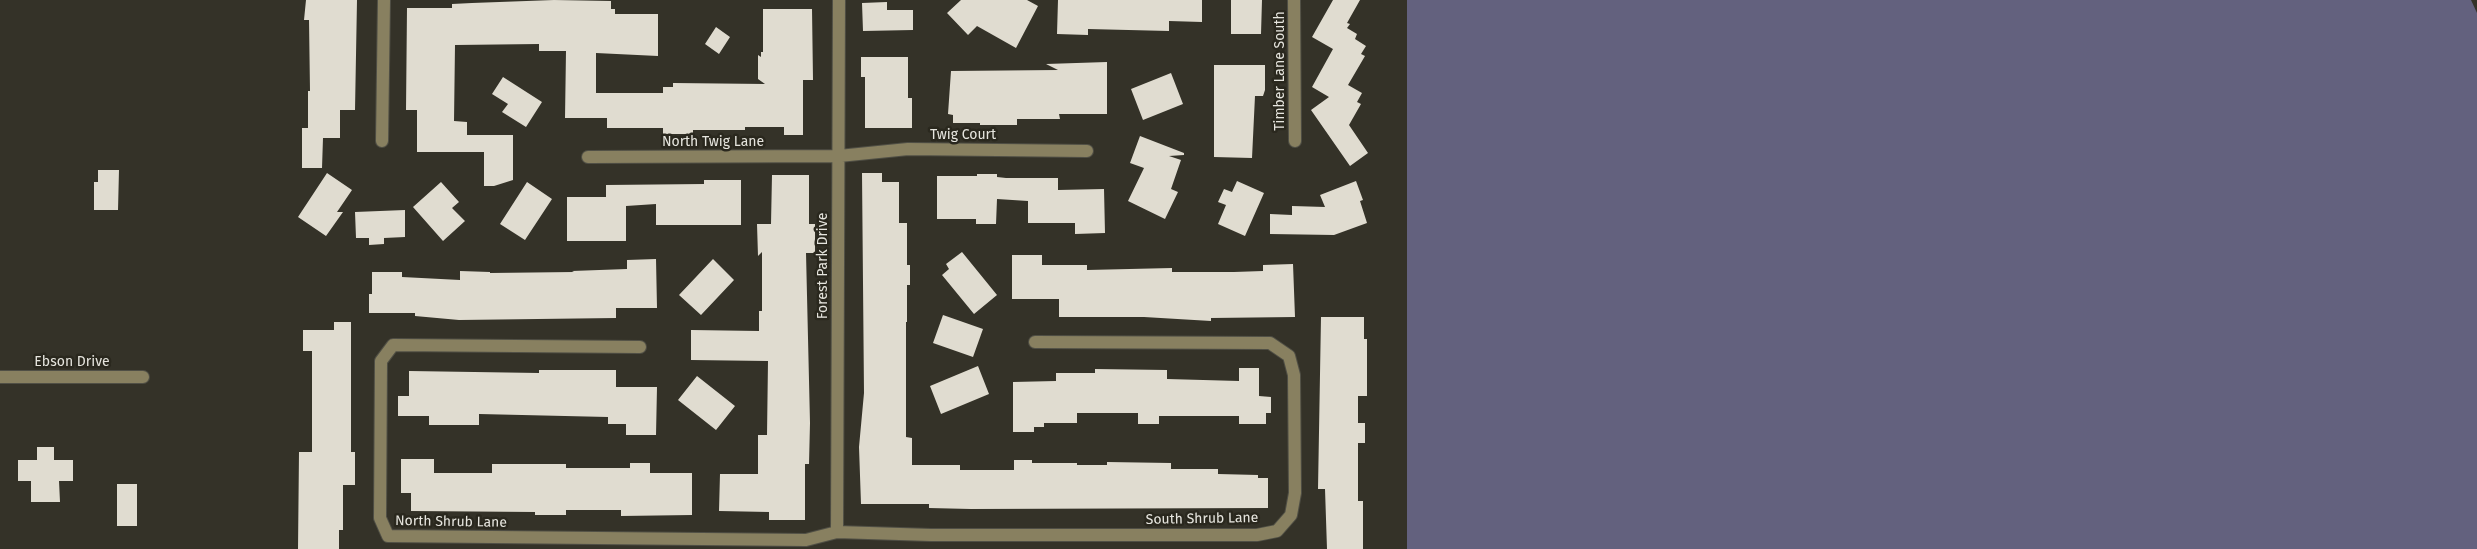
<!DOCTYPE html>
<html>
<head>
<meta charset="utf-8">
<style>
	body { margin:0 }
	canvas { display:block; background:#343228 }
</style>
</head>
<body>
<canvas width="2477" height="549"></canvas>
<script>
const context = document.querySelector('canvas').getContext('2d');
context.lineJoin = 'round';
function fillPath(path, color) { context.fillStyle = color; context.fill(path, 'evenodd'); }
function stroke(path, color, width, dash) { context.strokeStyle = color; context.lineWidth = width; context.lineCap = dash ? 'butt' : 'round'; context.setLineDash(dash || []); context.stroke(path); }
function drawText(font, color, halo, rows, align = 'center') {
  context.font = font + ' "Fira Sans",sans-serif'; context.lineWidth = 5; context.setLineDash([]); context.textBaseline = 'middle'; context.strokeStyle = halo; context.fillStyle = color; for (const [text, x, y, turn = 0] of rows) {
    context.save(); context.translate(x, y); context.rotate((+turn || 0) * Math.PI / 180); context.textAlign = isNaN(turn) ? turn : align; if (halo) context.strokeText(text, 0, 0); context.fillText(text, 0, 0); context.restore();
  }
}
fillPath(new Path2D(`
	M1407,0H2471L2477,13V549H1407Z`), '#63617e');
fillPath(new Path2D(`
	M306,0H357L355,110H340V138H323L322,168H302V128H308V91H310L309,20H304Z
	M554,0L611,1V9H615V14H658V56L596,53V93H663V87H673V83L765,84L758,79V55L761,57V52H763V9H812L813,80H803V135H784V127H745V130H693V134H663V128H607V118H565L566,51H539V44L455,45L454,121L467,122V135H513V180L494,186H484V152H417V110H406L407,8H452V4L472,3Z
	M961,0H1027L1038,6L1016,48L977,26L968,35L947,13Z
	M1058,0H1202V22L1169,21V31L1088,29V35L1057,34Z
	M1231,0H1262L1261,34H1231Z
	M1333,0H1360L1347,23L1350,24L1347,28L1357,34L1355,39L1366,46L1361,54L1365,56L1348,85L1362,93L1357,102L1361,104L1349,125L1368,153L1350,166L1311,110L1329,97L1312,87L1333,49L1312,37Z
	M887,2V10H913V30L863,31L862,3Z
	M716,27L730,37L719,54L705,44Z
	M861,57H908V98H912V128H865V77H861Z
	M1107,62V114H1059L1060,119H1017V125H980V123H953V115L948,114L951,71L1058,70L1046,64Z
	M1214,65H1265V90L1263,96H1255L1252,158L1214,157Z
	M1171,73L1183,104L1143,120L1131,89Z
	M503,77L542,102L526,127L502,112L508,104L492,94Z
	M1140,136L1184,153V155L1169,156L1181,160L1171,189L1178,192L1165,219L1128,201L1144,168L1130,163Z
	M98,170H119L118,210H94V182H98Z
	M327,173L352,190L337,212H343L326,236L298,217Z
	M862,173H882V182H899V223H907V265H910V285H907V322H906V437L912,438V465H960V470H1014V460H1032V463H1077V465H1107V462L1171,463V469H1218V474L1258,475V478H1268V508L971,509L929,508V504H861L859,447L864,393Z
	M977,174H997V177L1006,178H1058V190L1104,189L1105,233L1075,234V223H1028V201L997,199L996,224H976V219H937V176H977Z
	M772,175H809V224H815V253H806L810,423L809,464H805V520H769V512L719,511L720,474H758V435H767L768,361L691,360V330L759,331V311H762V252L758,256L757,224H771Z
	M704,180H741V225H656V204L626,206V241H567V197H606V185L704,184Z
	M1237,181L1264,193L1245,236L1218,224L1226,205L1218,202L1224,189L1232,192Z
	M1356,181L1363,200L1360,201L1367,223L1334,235L1270,234V214L1292,215V206L1325,207L1320,195Z
	M441,182L459,202L452,208L465,221L443,241L413,207Z
	M527,182L552,199L525,240L500,224Z
	M405,210V237L384,238V244L369,245V238H356L355,212Z
	M962,252L997,295L974,314L942,275L949,269L946,264Z
	M1012,255H1042V265H1087V270L1172,268V272H1234L1263,271V265L1293,264L1295,317L1211,318V321L1144,317H1059V299H1012Z
	M656,259L657,308H616V318L459,320L415,316V313H369V294H372V272H402V277L460,280V271L490,272V273L574,272L572,271L627,269V260Z
	M713,259L734,280L701,315L679,295Z
	M943,315L983,329L973,357L933,343Z
	M1321,317H1364V339H1367V396H1358V423H1365V443H1358V501H1363V549H1327L1325,489H1318Z
	M334,322H351V452H355V485H343V530H339V549H298L299,452H312V351H303V330H334Z
	M978,366L989,394L941,414L930,386Z
	M1239,368H1259V396L1271,397V413H1266V424H1239V416H1159V424H1138V413H1077V423H1044V427H1034V432H1013V382L1056,381V373H1095V369L1167,370V379L1239,381Z
	M539,370H616V387H657L656,435H626V424H608V417L479,414V425H429V416H398V396H409V371L539,373Z
	M697,376L735,406L716,430L678,400Z
	M37,447H54V460H73V481H59L60,502H31V481H18V460H37Z
	M401,459H434V473H492V464H566V468H630V463H650V473H692V515L621,516V510H566V515H535V512L411,511V493H401Z
	M117,484H137V526H117Z`), '#e0dcd0');
const minor = new Path2D(`
	M1294,0L1295,141
	M382,141L384,0
	M588,157L839,156L908,149L1087,151
	M640,347L393,345L381,361L380,518L388,536L806,540L837,532L931,535H1257L1277,531L1291,515L1295,493L1294,375L1289,356L1270,343L1035,342
	M0,377H143
	M837,532L839,0`);
stroke(minor, '#504f45', 14);
stroke(minor, '#888060', 12);
drawText('14px', '#e6e5de', '#2a281e', [
	["Timber Lane South",1280,71,-90],
	["Twig Court",963,135],
	["North Twig Lane",713,142],
	["Forest Park Drive",823,266,-90],
	["Ebson Drive",72,362],
	["South Shrub Lane",1202,519,-1],
	["North Shrub Lane",451,522,1]
]);
</script>
</body>
</html>
